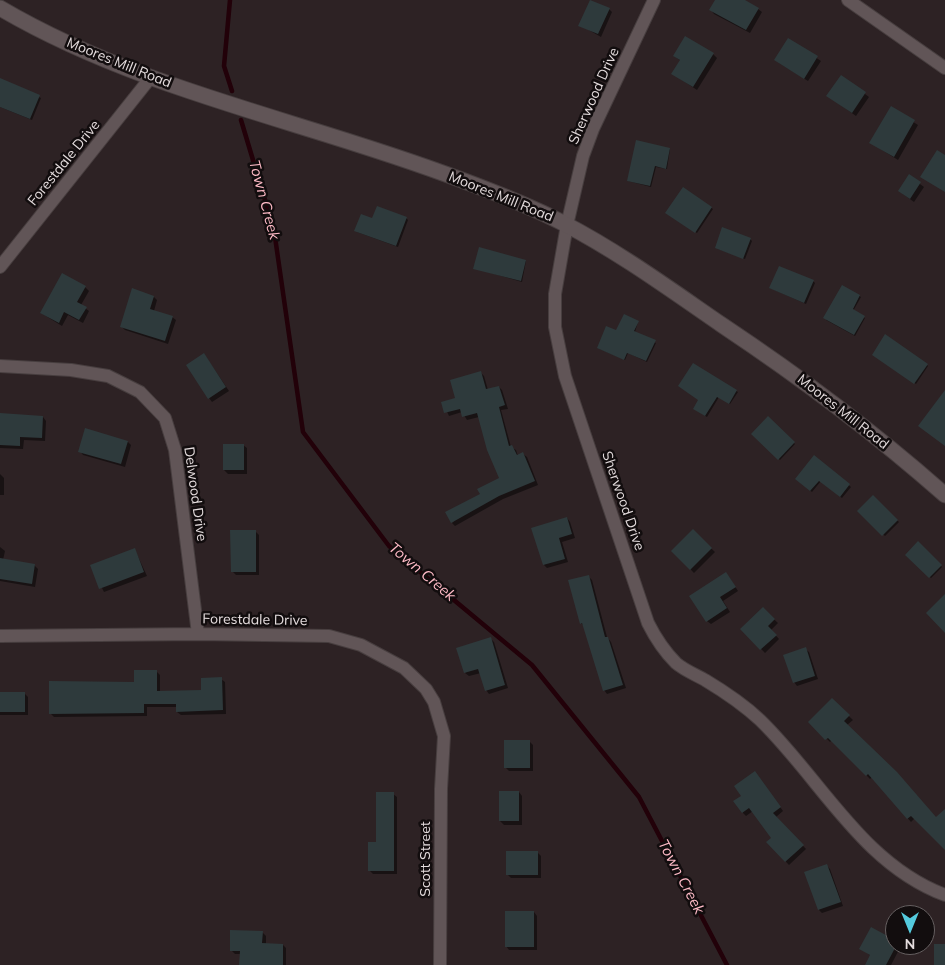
<!DOCTYPE html>
<html>
<head>
<meta charset="utf-8">
<style>
	body { margin:0 }
	#map { position:relative; width:945px; height:965px; overflow:hidden; background:#2d2224; font-family:Mulish,sans-serif }
	canvas { display:block }
	.north { position:absolute; left:885px; top:905px; width:50px; height:50px; box-sizing:border-box; background:#120d0e; border:1px solid #666061; border-radius:50%; rotate:180deg; font-size:14px; font-weight:700; line-height:20px; text-align:center; color:#e5ddde }
	.north::after { content:''; display:block; margin:auto; width:18px; height:22px; background:#54cadd; clip-path:polygon(50% 0,100% 100%,50% 72%,0 100%) }
</style>
</head>
<body>
<div id="map">
<canvas width="945" height="965"></canvas>
<div class="north">N</div>
</div>
<script>
const context = document.querySelector('canvas').getContext('2d');
context.lineJoin = 'round';
function fillPath(path, color) { context.fillStyle = color; context.fill(path, 'evenodd'); }
function stroke(path, color, width, dash) { context.strokeStyle = color; context.lineWidth = width; context.lineCap = dash ? 'butt' : 'round'; context.setLineDash(dash || []); context.stroke(path); }
function drawText(font, color, halo, rows, align = 'center') {
  context.font = font + ' Mulish,sans-serif'; context.lineWidth = 5; context.setLineDash([]); context.textBaseline = 'middle'; context.strokeStyle = halo; context.fillStyle = color; for (const [text, x, y, turn = 0] of rows) {
    context.save(); context.translate(x, y); context.rotate((+turn || 0) * Math.PI / 180); context.textAlign = isNaN(turn) ? turn : align; if (halo) context.strokeText(text, 0, 0); context.fillText(text, 0, 0); context.restore();
  }
}
fillPath(new Path2D(`
	M716,0H742L758,9L762,12L750,33L714,14L711,10Z
	M609,9L612,12L601,37L580,25Z
	M788,39L821,61L808,81L779,63Z
	M713,54L717,58L697,90L673,74L681,61L674,56Z
	M841,76L869,97L856,116L828,96Z
	M0,80L41,98L32,120L0,107Z
	M891,108L918,125L898,160L871,143Z
	M670,149L667,169L656,167L651,187L628,181Z
	M909,176L924,187L914,202L903,194Z
	M683,189L713,209L697,233L668,214Z
	M406,218L408,220L398,247L357,232L373,220Z
	M750,239L752,241L745,259L718,249Z
	M526,261L522,282L474,268Z
	M813,281L815,283L806,304L770,288Z
	M85,287L89,291L81,305L89,311L83,323L68,315L62,326L41,313Z
	M843,287L861,297L853,311L865,318L855,336L826,320Z
	M154,297L157,300L154,311L172,317L176,320L168,344L125,330L122,327Z
	M638,322L635,332L656,343L647,362L628,353L625,360L600,349L617,332Z
	M204,354L229,391L212,402L209,398Z
	M875,356L927,365L928,366L916,384Z
	M480,372L484,376L488,390L499,387L502,390L508,409L501,410L511,447L516,450L518,456L523,454L527,457L538,485L503,499L455,526L452,523L500,479L479,417L467,420L462,412L449,416L443,403L457,399Z
	M736,391L738,392L730,404L719,397L707,417L696,410L700,400Z
	M0,414L43,417L46,421L45,441L24,440L23,449L0,448Z
	M768,418L795,444L780,460L752,434Z
	M128,442L131,445L125,467L83,455L80,451Z
	M243,445L247,448V474H228L224,470Z
	M814,457L851,487L842,498L821,481L812,492L796,479Z
	M0,474L4,478V495H0Z
	M873,497L899,522L885,536L859,511Z
	M567,518L570,522L575,538L562,542L568,562L547,568L544,565Z
	M255,531L259,535V575H236L232,571Z
	M693,531L715,552L694,573L673,551Z
	M918,543L942,567L931,578L906,555Z
	M0,547L5,551L3,560L34,565L38,569L35,587L0,581Z
	M135,550L147,576L104,592L91,566Z
	M588,576L592,580L607,637L611,642L626,688L607,694L604,690L585,627L581,623Z
	M729,577L738,591L723,601L730,612L711,624L707,621Z
	M763,609L778,623L771,630L779,639L765,653L742,629Z
	M491,639L494,642L508,688L489,694L486,690L481,673L469,676L465,673Z
	M805,649L809,652L818,679L797,686L794,682Z
	M156,671L160,675V693L203,691L221,679L225,682L226,714L181,715L177,712V707H147V716L54,717L50,713L135,684Z
	M0,693H24L28,697V715H0Z
	M832,700L853,720L847,725L937,819L945,817V848L915,818L911,822L872,777L870,779L832,740L830,742L810,722Z
	M530,742L533,745V771H509L505,767Z
	M758,776L783,811L776,817L806,849L789,865L768,843L773,838L753,811L746,816L742,812L743,796Z
	M519,792L522,796V825H504L500,821Z
	M393,794L397,797V874H373L369,870Z
	M537,852L541,856V878H511L507,874Z
	M826,865L830,869L843,906L822,913L819,910L805,873Z
	M534,912L537,916V950H509L506,946Z
	M262,932L266,936V944L283,945L286,948V965H240L241,954H235L231,950Z
	M895,941V945L901,946L891,965H866L871,956L861,948Z`), '#0007');
stroke(new Path2D(`
	M230,0L224,66L232,91
	M241,120L274,230L303,432L389,546L532,665L639,797L727,965`), '#220109', 4.5);
fillPath(new Path2D(`
	M590,0L610,8L598,34L578,26Z
	M715,0H745L759,8L746,30L709,10Z
	M685,36L714,53L693,87L671,74L680,60L673,56Z
	M788,38L818,56L804,79L774,60Z
	M841,75L866,92L852,113L826,96Z
	M0,78L40,95L30,119L0,107Z
	M891,106L915,120L894,157L869,143Z
	M636,140L670,148L666,169L655,166L650,186L627,181Z
	M937,150L945,155V192L920,177Z
	M909,174L921,182L910,199L898,191Z
	M683,187L712,207L695,233L665,213Z
	M377,206L407,217L396,246L354,231L361,214L372,218Z
	M722,227L751,238L743,259L715,248Z
	M479,247L526,260L521,281L473,269Z
	M779,266L814,280L804,303L769,288Z
	M62,273L86,286L77,302L87,307L79,320L64,312L59,323L40,313Z
	M842,285L860,295L853,309L865,316L854,335L823,318Z
	M132,288L154,296L150,309L173,316L165,341L120,327Z
	M624,314L639,321L634,331L656,340L646,361L627,353L624,360L597,348L606,326L616,330Z
	M885,334L928,364L914,384L872,355Z
	M204,353L226,387L208,399L186,365Z
	M693,363L737,390L729,404L717,397L705,416L693,409L698,400L678,386Z
	M481,371L486,389L499,386L505,405L499,407L509,446L512,445L517,455L523,452L535,481L499,496L451,523L445,512L480,494L477,489L499,478L487,450L477,413L462,417L460,409L444,413L441,402L455,398L450,380Z
	M945,390V446L918,426Z
	M0,413L43,416L42,438L20,437V446L0,445Z
	M768,416L795,442L778,460L751,434Z
	M85,428L128,441L121,464L78,452Z
	M223,444H244V470H223Z
	M814,455L850,484L840,497L819,481L810,491L795,479Z
	M873,495L898,520L882,536L857,511Z
	M567,517L572,534L559,538L565,559L543,565L531,528Z
	M693,529L712,548L690,570L671,551Z
	M230,530H256V572H231Z
	M918,541L942,565L929,578L905,555Z
	M135,548L144,572L99,589L90,565Z
	M0,558L35,564L32,584L0,579Z
	M726,572L736,587L720,597L727,608L706,622L689,596Z
	M589,575L605,637H608L623,685L603,691L582,623L580,624L568,580Z
	M945,594V633L926,613Z
	M763,607L775,619L768,626L777,635L760,650L740,629Z
	M491,637L505,685L485,691L478,669L464,673L456,648Z
	M806,647L815,676L793,683L783,655Z
	M134,670H157V691L201,690V678L222,677L223,710L176,712V704H144V713L49,714V681L134,682Z
	M0,692H25V712H0Z
	M832,698L850,715L844,721L897,772L936,817L945,809V850L911,816L907,819L868,774L866,776L828,738L825,740L808,722Z
	M504,740H530V768H504Z
	M755,771L781,807L773,813L804,845L785,862L766,842L771,838L749,808L742,813L733,801L741,796L734,786Z
	M499,791H519V821H499Z
	M376,792H394V871H368V842H376Z
	M506,851H538V875H506Z
	M827,864L841,902L818,910L804,872Z
	M505,911H534V947H505Z
	M871,927L895,940V948L886,965H865L870,955L859,949Z
	M230,930L263,931L262,943L283,944V965H239L240,951H230Z
	M934,944H945V965H934Z`), '#2e3a3c');
const minor = new Path2D(`
	M654,0L593,129L583,156L567,225L555,294V327L565,376L648,623C655,637 664,651 676,663C684,670 696,675 705,680C725,692 743,704 760,720C821,779 862,864 945,895
	M848,0L945,68
	M0,267L151,77
	M0,366L71,370L108,376L140,392L165,418L175,450L198,634
	M0,636L198,634L329,636L361,645L404,668L426,689L434,702L444,736L441,789L440,965`);
const tertiary = new Path2D(`
	M0,8C141,91 307,121 459,179C494,192 530,206 563,223C619,252 671,290 722,325C800,377 875,433 945,495`);
stroke(minor, '#473e3f', 14);
stroke(tertiary, '#473e3f', 17);
stroke(minor, '#615557', 12);
stroke(tertiary, '#615557', 15);
drawText('14px', '#e5ddde', '#120d0e', [
	["Moores Mill Road",119,63,22],
	["Sherwood Drive",594,96,-66],
	["Forestdale Drive",64,163,-51],
	["Moores Mill Road",501,197,22],
	["Moores Mill Road",843,412,38],
	["Delwood Drive",195,494,82],
	["Sherwood Drive",623,501,71],
	["Forestdale Drive",255,620,1],
	["Scott Street",426,859,-90]
]);
drawText('italic 15px', '#febac6', '#120d0e', [
	["Town Creek",264,200,75],
	["Town Creek",422,572,40],
	["Town Creek",681,877,62]
]);
</script>
</body>
</html>
